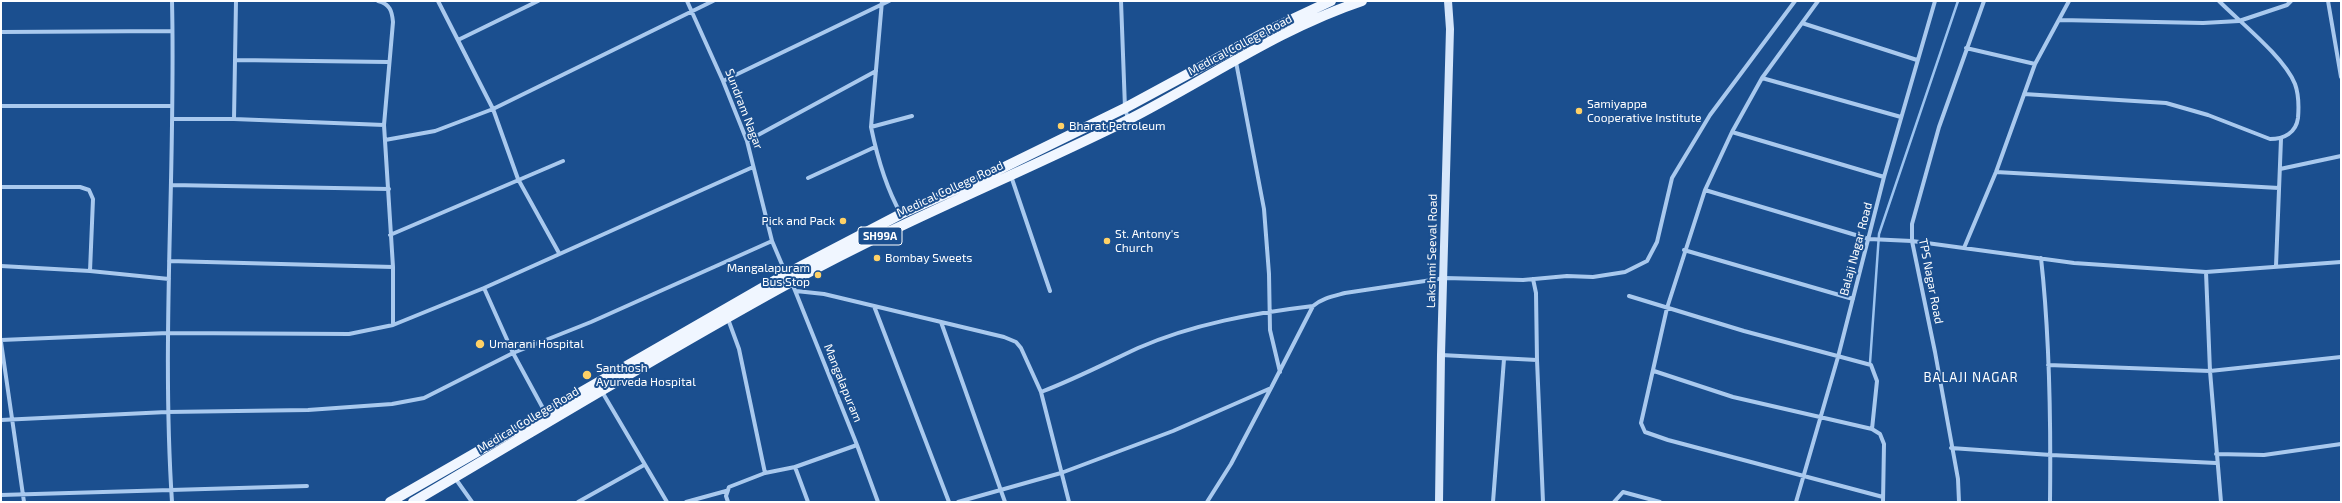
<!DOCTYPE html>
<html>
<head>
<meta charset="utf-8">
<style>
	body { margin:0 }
	#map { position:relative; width:2342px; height:503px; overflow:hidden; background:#1b4f8f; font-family:"Exo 2",sans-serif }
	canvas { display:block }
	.frame { position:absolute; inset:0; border:2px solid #fff; pointer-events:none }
</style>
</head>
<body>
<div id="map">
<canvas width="2342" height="503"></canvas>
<div class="frame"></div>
</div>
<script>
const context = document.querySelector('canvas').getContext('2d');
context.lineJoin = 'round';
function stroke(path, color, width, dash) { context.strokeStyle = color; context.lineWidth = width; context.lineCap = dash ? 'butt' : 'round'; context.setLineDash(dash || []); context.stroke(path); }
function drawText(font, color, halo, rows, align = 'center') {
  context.font = font + ' "Exo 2",sans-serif'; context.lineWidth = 4; context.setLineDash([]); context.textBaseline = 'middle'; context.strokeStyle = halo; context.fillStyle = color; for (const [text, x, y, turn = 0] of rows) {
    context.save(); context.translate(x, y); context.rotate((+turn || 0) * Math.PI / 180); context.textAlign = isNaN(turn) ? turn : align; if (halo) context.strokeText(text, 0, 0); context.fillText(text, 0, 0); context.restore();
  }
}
stroke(new Path2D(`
	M1870,363L1879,234L1958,1`), '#9cc4f0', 2.5);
stroke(new Path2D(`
	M172,1C176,168 161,335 172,502
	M378,1C390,4 392,11 393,22L384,125L393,267V325
	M438,1L493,109L518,179L559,253
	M687,1L723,81L747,141L772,241L786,274
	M882,1L871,127C877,156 886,188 901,214
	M1121,1L1125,108L1128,119
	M1818,1L1762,78L1732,132L1705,190L1667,308L1641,423L1645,432L1668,440L1883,497
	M2328,1L2341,77
	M2060,20L2203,23L2239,21L2287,5L2291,1
	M1802,23L1917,60
	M1,32L172,31
	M458,40L538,1
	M1966,48L2035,64
	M236,60L388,62
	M1236,62L1264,209L1269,274L1270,330L1280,372
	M1762,78L1901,117
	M723,81L889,1
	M2024,94L2166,103L2208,115L2270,139C2284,139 2296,133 2298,118C2299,106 2299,95 2295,84C2284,57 2241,23 2219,1
	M1,106H171
	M172,119H234L384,125
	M234,119L236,1
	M871,127L912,116
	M1732,132L1884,177
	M385,140L435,131L493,109L713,1
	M747,141L876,71
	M2280,169L2341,156
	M1996,172L2279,188
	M1011,176L1050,291
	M808,178L875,147
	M171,185L389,189
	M1,187H80L89,190L93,199L90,271
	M1705,190L1869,239L1912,241L2074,263L2206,272L2341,262
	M390,235L563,161
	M1964,248L1996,172L2035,64L2069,1
	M1684,250L1853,299
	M2041,258C2050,339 2051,421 2050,502
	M169,261L393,267
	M1,266L90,271L169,279
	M2276,266L2281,139
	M2206,272L2210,371L2221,502
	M1533,279L1536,293L1537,360
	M792,283L857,445L878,502
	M796,291L824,294L1004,337L1016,342L1021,348L1041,392L1069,502
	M1629,296L1744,331L1871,365L1877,381L1872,429
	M874,306L949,502
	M728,319L739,349L765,473L795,467L808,502
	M941,322L1005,502
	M1,340L168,333L349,334L393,325L484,288
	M1,342L24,502
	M1441,355L1537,360L1543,502
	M2048,365L2210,371L2341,357
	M1654,371L1733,397L1872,429L1880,434L1884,444L1883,502
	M1271,388L1313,306C1322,298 1334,296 1345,293L1445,278L1523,280L1567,276L1593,277L1625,272L1647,261L1657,242L1672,178L1710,115L1795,1
	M601,390L667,502
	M1041,392C1075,379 1106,363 1138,348C1193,324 1254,313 1313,306
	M545,412L513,353L484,288L753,167
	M1,420L167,412L308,410L392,404L424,398L513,353L591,322L772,241
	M1951,448L2051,455L2216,463
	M2216,454L2264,455L2341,444
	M795,467L857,445
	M455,478L472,502
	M1,495L307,486
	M578,502L644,465
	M686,502L726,491
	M728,502L726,496L729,487L765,473
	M958,502L1061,473L1173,431L1271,388L1231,464L1207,502
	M1493,502L1504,359
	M1614,502L1623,492L1660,502
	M1796,502L1838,357L1884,177L1935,1
	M1959,502L1958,479L1935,352L1912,241V224L1939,127L1984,1`), '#a9c9ee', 4);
stroke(new Path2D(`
	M1439,502L1441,355L1450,29L1448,1`), '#d6e6fa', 8);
stroke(new Path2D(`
	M390,502L786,274L901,214L984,177L1125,108L1269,30L1331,1
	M413,502C539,428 663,352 791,282C900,222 1015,176 1126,121C1205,81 1278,29 1362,1`), '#f0f6ff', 10);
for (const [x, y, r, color] of [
	[1579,111,4,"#ffd166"],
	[1061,126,4,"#ffd166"],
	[843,221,4,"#ffd166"],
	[1107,241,4,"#ffd166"],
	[877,258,4,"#ffd166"],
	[818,275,4,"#ffd166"],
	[480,344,5,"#ffd166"],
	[587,375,5,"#ffd166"]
]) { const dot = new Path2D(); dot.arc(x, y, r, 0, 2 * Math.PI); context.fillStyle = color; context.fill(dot); stroke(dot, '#1b4f8f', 1.5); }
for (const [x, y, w] of [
	[880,236,44]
]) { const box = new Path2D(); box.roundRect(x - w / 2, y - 9, w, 18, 3); context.fillStyle = '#1b4f8f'; context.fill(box); stroke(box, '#fff', 1); }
drawText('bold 11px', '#fff', null, [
	["SH99A",880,236]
]);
drawText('12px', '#fff', '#1b4f8f', [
	["Medical College Road",1240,45,-28],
	["Sundram Nagar",744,109,69],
	["Medical College Road",950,189,-25],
	["Balaji Nagar Road",1856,249,-75],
	["Lakshmi Seeval Road",1432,251,-89],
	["TPS Nagar Road",1931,281,79],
	["Mangalapuram",843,383,68],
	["Medical College Road",528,420,-31]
]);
drawText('12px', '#fff', '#1b4f8f', [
	["Samiyappa",1587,104],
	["Cooperative Institute",1587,118],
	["Bharat Petroleum",1069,126],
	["Pick and Pack",835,221,"right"],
	["St. Antony's",1115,234],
	["Church",1115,248],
	["Bombay Sweets",885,258],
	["Mangalapuram",810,268,"right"],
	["Bus Stop",810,282,"right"],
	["Umarani Hospital",489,344],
	["Santhosh",596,368],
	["Ayurveda Hospital",596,382]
], 'left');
context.letterSpacing = '1px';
drawText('13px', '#fff', '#1b4f8f', [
	["BALAJI NAGAR",1971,378]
]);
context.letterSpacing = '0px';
</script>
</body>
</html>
